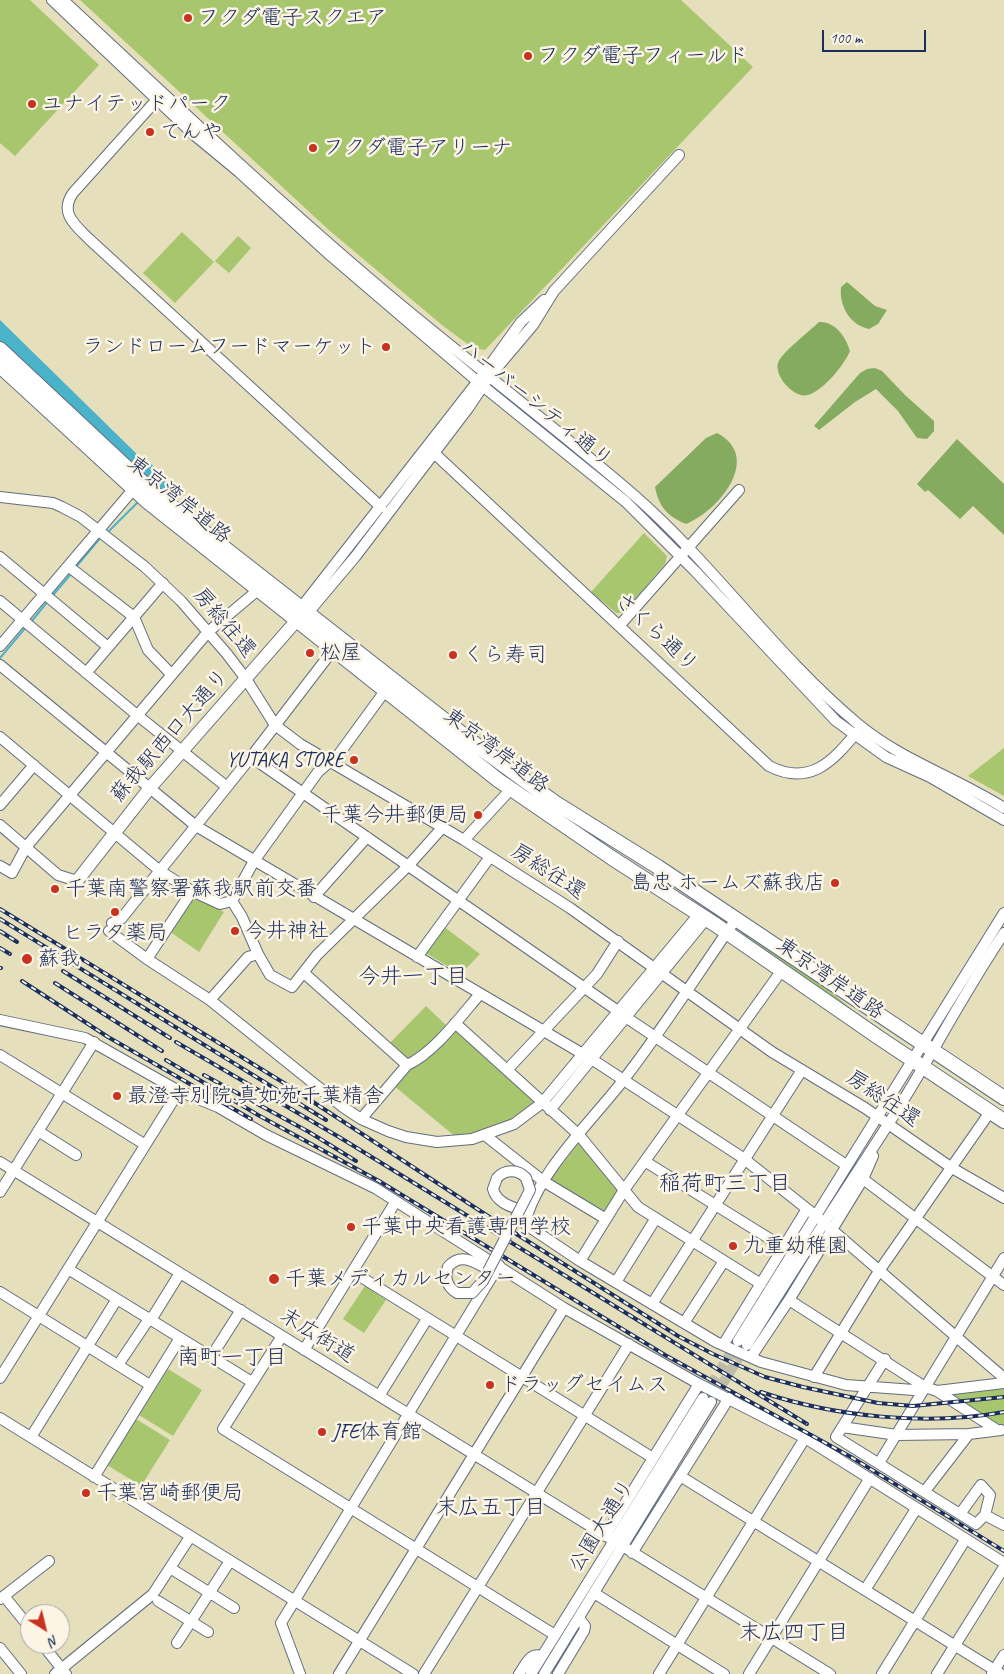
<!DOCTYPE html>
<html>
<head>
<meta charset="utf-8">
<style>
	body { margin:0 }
	#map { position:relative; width:1004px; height:1674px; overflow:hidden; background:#e6dfbb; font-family:Caveat,sans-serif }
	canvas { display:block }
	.north { position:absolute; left:20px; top:1604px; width:50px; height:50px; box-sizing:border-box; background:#fcf5e5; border:1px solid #a2a6af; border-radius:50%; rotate:144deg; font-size:14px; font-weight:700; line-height:20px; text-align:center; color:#1b2f5e }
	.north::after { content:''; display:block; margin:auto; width:18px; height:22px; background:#c8321e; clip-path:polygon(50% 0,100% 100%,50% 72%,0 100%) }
	.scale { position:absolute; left:822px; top:30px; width:104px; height:22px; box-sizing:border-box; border:2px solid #1b2f5e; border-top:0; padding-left:6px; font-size:15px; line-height:18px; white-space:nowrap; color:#1b2f5e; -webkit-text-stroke:4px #fcf5e5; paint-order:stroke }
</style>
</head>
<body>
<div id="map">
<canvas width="1004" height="1674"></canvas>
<div class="north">N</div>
<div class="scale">100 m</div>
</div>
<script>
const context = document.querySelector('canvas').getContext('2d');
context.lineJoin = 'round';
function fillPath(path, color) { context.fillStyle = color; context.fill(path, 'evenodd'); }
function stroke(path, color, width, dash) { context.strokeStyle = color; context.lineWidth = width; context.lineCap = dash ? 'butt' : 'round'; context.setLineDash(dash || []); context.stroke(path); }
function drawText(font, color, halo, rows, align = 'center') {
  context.font = font + ' Caveat,"Klee One",sans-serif'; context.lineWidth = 5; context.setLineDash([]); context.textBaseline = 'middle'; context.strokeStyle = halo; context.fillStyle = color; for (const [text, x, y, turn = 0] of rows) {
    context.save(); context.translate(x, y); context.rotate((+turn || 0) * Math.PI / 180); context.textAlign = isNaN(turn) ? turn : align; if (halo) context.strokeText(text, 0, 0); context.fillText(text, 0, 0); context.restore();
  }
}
fillPath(new Path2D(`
	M0,0H30L99,65L15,156L0,143Z
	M80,0H681L753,67L485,350L473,348L442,325L330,231Z
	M182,232L214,262L175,303L143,273Z
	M238,236L251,248L229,273L215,261Z
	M644,533L667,556L665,564L627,609L622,613H616L591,592Z
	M1004,748V796L968,776Z
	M192,897L224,912L199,952L169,931Z
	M443,926L480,954L461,974L424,952Z
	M744,931L803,969L849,1007L896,1040L741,935Z
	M426,1006L447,1026L411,1061L406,1060L388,1045Z
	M455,1025L535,1101L534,1107L499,1130L457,1138L393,1085Z
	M579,1143L618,1191L603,1213L550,1180Z
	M365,1286L386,1300L364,1333L343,1319Z
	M168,1369L202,1390L173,1436L139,1415Z
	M1004,1388V1425L996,1426L949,1396L951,1392Z
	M136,1419L170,1440L141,1486L107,1465Z`), '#a7c66e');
fillPath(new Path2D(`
	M847,282L875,306L887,310L878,324L869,329C850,325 839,306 841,287Z
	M819,322C835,321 846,337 850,351C845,364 823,391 808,395C794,399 774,376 778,363C781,353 810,331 819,322Z
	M875,368L882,371L905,395L934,421V431L927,439L917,438L898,411L876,389L855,402L819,430L814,426L860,373L867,369Z
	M717,433C763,457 719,511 686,524C667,516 659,507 655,487L706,438Z
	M957,439L1004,484V535L973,506L960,519L928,490L925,492L917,484Z`), '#85ab61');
fillPath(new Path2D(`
	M0,320L146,463L148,461L174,486L166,497L0,344Z`), '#4ab2c9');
stroke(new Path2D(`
	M107,533L139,501
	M75,568L101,537
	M53,595L71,574
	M31,622L48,601
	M0,658L26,627`), '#4ab2c9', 2);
stroke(new Path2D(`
	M703,1398L737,1343
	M713,1399L746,1346`), '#bdbca8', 10, [10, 5]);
const minor = new Path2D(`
	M52,0L193,134L239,172L331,256L484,387L626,502L695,571L836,721L886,757L930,777L1004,820
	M63,0C168,98 273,197 383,290C466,360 553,425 635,496C715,566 776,656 858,724C901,760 957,778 1004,808
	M161,95L73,193C59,213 75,225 89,239L381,507
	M434,453L769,766C810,787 833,761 857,732
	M0,497L53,503L62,507L81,517L145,567L181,601L227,654L246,679L275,725L300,744L464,840L570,908L772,1052L865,1108L952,1168L1004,1198
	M0,557L108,647
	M68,566L134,617L148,650L171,674
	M0,601L137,715L227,787
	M300,609L485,372L521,322L544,300
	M307,614L355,557L469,407L489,377L533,325L554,291L679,155
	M620,625L739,490
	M0,646L137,485
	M0,665L196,826L593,1060L743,1158L816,1216L1004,1378
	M86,673L163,583
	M0,737L160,871L192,891L220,904L232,901L254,861L318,772L339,754L385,691
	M251,757L618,1011
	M0,805L34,765
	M0,825L58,875L77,881
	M464,840L511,789
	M0,866L12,873L26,847L208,632L258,590
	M314,897L367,837
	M232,901L242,917L258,954
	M736,919C699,972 665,1026 625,1078C594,1119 536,1173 525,1224L580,1261L716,1342L761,1362L846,1385L914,1390L925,1387
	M112,923L121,919L251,757L333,650
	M109,931L147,959L210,1000L343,1107L361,1119L388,1131L406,1137L437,1142L472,1139L514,1124L542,1103L699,914
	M417,957L490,857
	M147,959L192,891
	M304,973L407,1065
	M210,1000L248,957L258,954L270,975L292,987L317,955L408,866L442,828
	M627,1018L846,1165
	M0,1020L85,1038L179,1091L218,1107L266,1135L375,1188L564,1308L699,1384L805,1438L1004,1563
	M455,1023L579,1135L638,1207L761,1284
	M0,1055L144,1144
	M507,1070L597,974L618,941
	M550,1110L706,919
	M361,1119L407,1065C434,1053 461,1016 480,994
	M38,1131L76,1155
	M486,1136L543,1181L606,1219
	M0,1162L830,1674
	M646,1162L783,1247
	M497,1178L493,1189C497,1204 513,1207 526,1212
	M863,1179L1004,1285
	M0,1192L94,1042
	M580,1261L624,1190L782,970
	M448,1267C462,1250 479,1265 494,1273
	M68,1269L252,1382
	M353,1272L653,1458
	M616,1282L656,1218
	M0,1292L150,1385
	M789,1300L925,1387L937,1391L997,1430
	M652,1304L802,1070
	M684,1323L724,1261
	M282,1336L223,1429L555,1635
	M738,1341L1004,913
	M723,1345L807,1209
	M747,1345C795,1266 846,1190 896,1112C933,1053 965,991 1004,933
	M304,1350L396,1201
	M211,1357L241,1310
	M751,1357L789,1300L863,1179L873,1156
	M885,1359L836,1437L976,1524L985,1515L1004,1525
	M118,1365L149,1319L154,1315L180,1273
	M814,1377L879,1271L990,1112
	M0,1378L179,1091
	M937,1391L1004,1383
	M379,1396L427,1319
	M0,1418L413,1674
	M842,1427L897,1435L969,1434L1001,1430
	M31,1437L117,1299
	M879,1463L1004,1258
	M680,1476L1001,1674
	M94,1477L180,1338
	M925,1491L969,1434
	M960,1514L981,1485L990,1495L985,1515
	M605,1536L699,1384
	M632,1553L729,1398
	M170,1568L234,1608
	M865,1590L916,1509
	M594,1593L724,1674
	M4,1596L30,1628
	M0,1599L49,1561
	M158,1601L208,1632
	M177,1643L230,1561
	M42,1644L66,1674
	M0,1648L21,1674
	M55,1674L153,1594L190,1537
	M300,1674L281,1623L499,1265
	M339,1674L564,1308
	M424,1674L629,1344
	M519,1674C526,1665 529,1652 542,1656
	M531,1674L703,1398
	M544,1674L711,1402
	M558,1674L584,1631L585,1626L579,1618
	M659,1674L805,1438
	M749,1674L870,1478
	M882,1674L965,1540
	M937,1674L1004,1567
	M992,1674L1004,1655`);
const major = new Path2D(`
	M77,881L149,789L297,620L304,616`);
const highway = new Path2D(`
	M0,349L153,492L479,747L554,802L658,867L1004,1098
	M0,366L148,502L498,780L612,858L716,925L878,1037L1004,1121`);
stroke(minor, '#626d7f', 12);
stroke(major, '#626d7f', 14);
stroke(highway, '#626d7f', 16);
stroke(minor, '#fff', 10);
stroke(major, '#fff', 12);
stroke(highway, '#fff', 14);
const rail = new Path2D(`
	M0,909L284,1083L491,1218L678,1336L713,1354L765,1377L803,1387L878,1403L913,1406L1004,1397
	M0,919L326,1120
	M0,931L17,942
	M0,948L10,954
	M0,968H1
	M63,971L170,1038
	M22,981L108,1037L251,1119
	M55,983L162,1051
	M176,1042L339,1137L807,1424
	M166,1060L258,1115L379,1181L665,1355L851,1457L1004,1551
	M204,1075L309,1132L356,1161
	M761,1392C835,1417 928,1426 1004,1412`);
stroke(rail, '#1b2f5e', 4);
stroke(rail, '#fcf5e5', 2, [5.5]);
const minorBridge = new Path2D(`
	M448,1267C444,1278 447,1287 457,1293H472L483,1281L530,1190L526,1178C518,1169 505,1169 497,1178`);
stroke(minorBridge, '#626d7f', 12, []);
stroke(minorBridge, '#fff', 10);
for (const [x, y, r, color] of [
	[188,18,5,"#c8321e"],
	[528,56,5,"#c8321e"],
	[32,104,5,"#c8321e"],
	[150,132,5,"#c8321e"],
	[313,148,5,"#c8321e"],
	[386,347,5,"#c8321e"],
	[310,653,5,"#c8321e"],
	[453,655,5,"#c8321e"],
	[354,760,5,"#c8321e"],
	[478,815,5,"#c8321e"],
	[835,883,5,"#c8321e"],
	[55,889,5,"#c8321e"],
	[115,912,5,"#c8321e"],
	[235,931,5,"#c8321e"],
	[27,959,6,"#c8321e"],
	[117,1096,5,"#c8321e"],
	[351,1227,5,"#c8321e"],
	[733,1246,5,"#c8321e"],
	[274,1279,6,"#c8321e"],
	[490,1385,5,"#c8321e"],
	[322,1432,5,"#c8321e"],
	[86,1493,5,"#c8321e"]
]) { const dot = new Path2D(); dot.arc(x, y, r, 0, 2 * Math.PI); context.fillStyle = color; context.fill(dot); stroke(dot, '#fcf5e5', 2); }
drawText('21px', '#1b2f5e', '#fcf5e5', [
	["フクダ電子スクエア",198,18],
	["フクダ電子フィールド",538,56],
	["ユナイテッドパーク",42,104],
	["てんや",160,132],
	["フクダ電子アリーナ",323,148],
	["ランドロームフードマーケット",376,347,"right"],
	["松屋",320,653],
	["くら寿司",463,655],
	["YUTAKA STORE",344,760,"right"],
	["千葉今井郵便局",468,815,"right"],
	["島忠 ホームズ蘇我店",825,883,"right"],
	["千葉南警察署蘇我駅前交番",65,889],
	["今井神社",245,931],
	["ヒラタ薬局",115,933,"center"],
	["蘇我",38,959],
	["最澄寺別院 真如苑千葉精舎",127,1096],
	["千葉中央看護専門学校",361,1227],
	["九重幼稚園",743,1246],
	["千葉メディカルセンター",285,1279],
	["ドラッグセイムス",500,1385],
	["JFE体育館",332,1432],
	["千葉宮崎郵便局",96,1493]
], 'left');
drawText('21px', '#1b2f5e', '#fcf5e5', [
	["ハーバーシティ通り",536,404,39],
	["東京湾岸道路",179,500,39],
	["房総往還",224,623,50],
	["さくら通り",656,633,43],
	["蘇我駅西口大通り",170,736,-49],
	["東京湾岸道路",496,751,37],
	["房総往還",548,872,33],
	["東京湾岸道路",830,979,35],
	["房総往還",883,1099,34],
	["末広街道",317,1336,32],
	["公園大通り",602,1526,-58]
]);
drawText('22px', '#1b2f5e', '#fcf5e5', [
	["今井一丁目",413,977],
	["稲荷町三丁目",725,1184],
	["南町一丁目",232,1358],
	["末広五丁目",491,1508],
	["末広四丁目",794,1633]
]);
</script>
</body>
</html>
